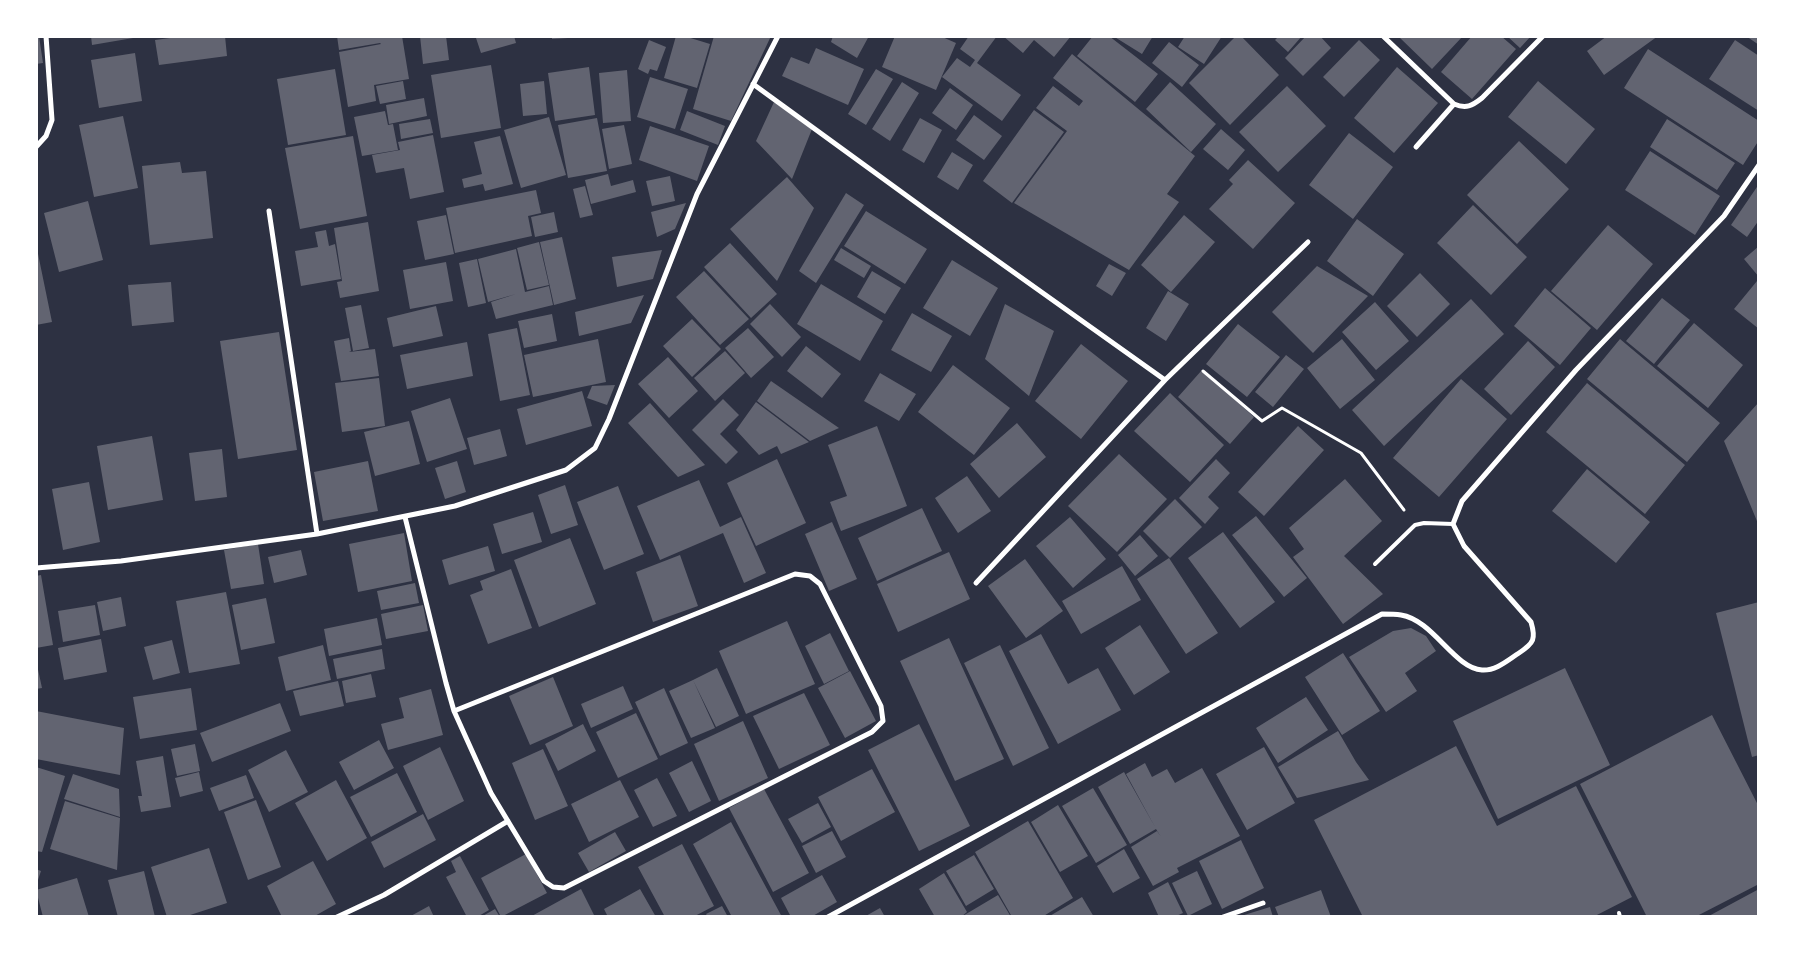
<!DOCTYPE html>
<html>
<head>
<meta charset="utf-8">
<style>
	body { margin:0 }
	#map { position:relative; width:1795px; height:953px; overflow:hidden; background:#2d3142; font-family:Quicksand,sans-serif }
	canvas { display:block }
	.frame { position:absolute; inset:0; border:38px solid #fff; pointer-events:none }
</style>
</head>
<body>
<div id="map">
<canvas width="1795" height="953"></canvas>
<div class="frame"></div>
</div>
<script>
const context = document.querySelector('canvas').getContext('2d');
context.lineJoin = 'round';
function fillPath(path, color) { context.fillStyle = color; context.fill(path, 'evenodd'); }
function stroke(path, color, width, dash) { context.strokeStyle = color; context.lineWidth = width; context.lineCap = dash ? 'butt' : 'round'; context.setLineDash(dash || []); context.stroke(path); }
fillPath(new Path2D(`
	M36,36H39L43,63L36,64Z
	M91,36H139V37L92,45Z
	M185,36H225L227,56L159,65L155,40Z
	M337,36H402L409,79L374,85L376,101L348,107L339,52L381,44L380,43L339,50Z
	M420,36H446L449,60L423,64Z
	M481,36H514L516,43L481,53L476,38Z
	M552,36H568V38L552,39Z
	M676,36H684L710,44L697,88L664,78Z
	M714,36H771L731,121L693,109Z
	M833,36H869L857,58L831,42Z
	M895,36H940L956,43L936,90L882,67Z
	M969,36H997L977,63L1021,95L1002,121L942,77L957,58L970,67L975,60L960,49Z
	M1003,36H1071L1054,57L1034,40L1023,53Z
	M1093,36H1109L1158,74L1135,102L1077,56Z
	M1113,36H1153L1142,54Z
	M1185,36H1222L1204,64L1178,47Z
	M1236,36H1241L1279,75L1230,125L1189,83Z
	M1279,36H1302L1288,52L1275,40Z
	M1306,36H1320L1331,48L1303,76L1285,58Z
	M1398,36H1463L1432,69Z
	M1472,36H1501L1516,49L1472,99L1441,72Z
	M1507,36H1531L1520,48Z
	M1607,36H1658L1604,75L1587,51Z
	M1746,36H1759V45Z
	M649,40L666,47L657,71L650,69L648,74L638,69Z
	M1359,40L1380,60L1344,97L1323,77Z
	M1735,40L1759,56V111L1709,79Z
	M1169,42L1199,65L1182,87L1152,63Z
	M816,48L864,69L848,105L782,76L791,57L809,64Z
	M1648,49L1759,121V140L1743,165L1624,88Z
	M135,53L142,101L99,108L91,60Z
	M1072,54L1195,156L1167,194L1179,202L1129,270L1014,203L1067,131L1036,108L1053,86L1079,106L1083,101L1053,78Z
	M491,65L501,128L441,138L431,75Z
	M589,67L595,115L555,121L548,73Z
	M1397,67L1438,103L1394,153L1354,118Z
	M335,69L346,135L288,145L277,79Z
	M876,69L893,79L866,125L848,114Z
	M627,70L631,121L603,123L599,73Z
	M650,77L688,89L675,129L637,117Z
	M403,81L406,99L380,104L376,86Z
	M544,81L547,114L523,116L520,84Z
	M1538,81L1595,129L1566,164L1508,117Z
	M902,82L919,93L890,141L872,129Z
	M1170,82L1216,124L1191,152L1146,109Z
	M1287,86L1326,126L1278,172L1239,132Z
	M950,88L973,105L956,130L932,113Z
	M424,98L427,116L389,124L386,105Z
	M774,102L812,129L792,179L756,141Z
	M1034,110L1064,132L1012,203L983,181Z
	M385,111L388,125L393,124L398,150L362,156L354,117Z
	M687,111L725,126L718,145L680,130Z
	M974,115L1002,136L984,160L956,140Z
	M123,116L138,188L94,197L79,125Z
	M549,117L566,175L521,188L504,130Z
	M597,118L607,171L568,178L558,125Z
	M920,118L942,130L924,163L902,150Z
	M430,119L433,133L401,139L399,124Z
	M1667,119L1735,163L1717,190L1650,147Z
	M624,125L632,164L609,169L602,129Z
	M650,126L709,146L697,181L639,160Z
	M1221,129L1245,150L1228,170L1203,149Z
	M1349,133L1393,167L1353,219L1309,185Z
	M433,135L444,192L410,199L404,168L376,173L372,155L400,150L398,142Z
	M353,136L367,216L300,229L285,148Z
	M500,136L513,184L485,191L483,184L464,188L462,179L482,174L474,142Z
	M1519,141L1569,189L1517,244L1467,195Z
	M1650,151L1720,196L1695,235L1625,190Z
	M952,152L973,165L958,190L937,177Z
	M1248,160L1295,203L1253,249L1209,209L1233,184L1229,180Z
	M180,162L182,173L206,171L213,238L150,245L142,166Z
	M608,174L611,186L633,180L636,192L591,204L585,180Z
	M670,176L675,201L652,206L646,181Z
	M787,177L814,208L777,281L730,229Z
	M1759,184V220L1747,237L1731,225Z
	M585,186L593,215L580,218L573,189Z
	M536,190L541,213L528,216L532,236L455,253L446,208Z
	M846,193L864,205L816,283L799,271Z
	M88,201L103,260L59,272L44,213Z
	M686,203L675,229L657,237L651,212Z
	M1473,205L1527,257L1491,295L1437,243Z
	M866,211L927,249L905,284L844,246Z
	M554,212L558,232L535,237L531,217Z
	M446,215L454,254L425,260L417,221Z
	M1184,215L1215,242L1171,292L1141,265Z
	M1357,219L1404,254L1373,296L1327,261Z
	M368,222L379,291L340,298L337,282L342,281L334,228Z
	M1608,225L1653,264L1597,330L1551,291Z
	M326,230L329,246L335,244L341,279L301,286L295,251L318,247L315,232Z
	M562,237L576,299L554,305L540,242Z
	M539,242L549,285L527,290L517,248Z
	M730,243L777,294L751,318L704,267Z
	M36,244L52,322L36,325Z
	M1759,246V277L1744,259Z
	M841,248L871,266L864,278L834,260Z
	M516,249L525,292L549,286L553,305L496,319L491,302L516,294L488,302L478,259Z
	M662,250L653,279L617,287L612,257Z
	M477,259L486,303L468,307L459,263Z
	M952,260L998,288L970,336L923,308Z
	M446,262L453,301L410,309L403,270Z
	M1109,264L1126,273L1112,296L1096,286Z
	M1317,266L1368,296L1313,353L1272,312Z
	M704,271L749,319L720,345L676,297Z
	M872,271L901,288L885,314L857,297Z
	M1420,273L1450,304L1417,337L1387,306Z
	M1757,281L1759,283V329L1734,309Z
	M171,282L174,322L132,326L128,285Z
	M821,284L883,321L860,361L797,324Z
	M1545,288L1591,328L1560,365L1514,326Z
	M1168,291L1189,304L1166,341L1146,328Z
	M644,295L631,323L579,336L575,312Z
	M1662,298L1690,320L1654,364L1626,341Z
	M1471,299L1504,334L1384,446L1352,410Z
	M1375,302L1409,341L1376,370L1342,332Z
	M770,304L801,337L782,357L750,324Z
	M1005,304L1054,331L1029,396L985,359Z
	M361,305L369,348L353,351L345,308Z
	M436,306L443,336L393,347L387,318Z
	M912,313L952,336L931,372L891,350Z
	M552,314L557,341L524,348L518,321Z
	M692,319L721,349L692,377L663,346Z
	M1694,323L1743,365L1708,408L1657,366Z
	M1238,324L1280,357L1247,397L1206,364Z
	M517,328L530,395L500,401L488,334Z
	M748,328L774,357L751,378L725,348Z
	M279,332L297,450L238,459L220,341Z
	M349,338L351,351L349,352L375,349L379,376L341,381L334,341Z
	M598,339L606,382L533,397L524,355Z
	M1342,339L1375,380L1340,409L1307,368Z
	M1620,339L1720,423L1687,462L1587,379Z
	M1528,341L1555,367L1511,415L1484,389Z
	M467,342L473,376L407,389L400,355Z
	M1081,344L1128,381L1081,439L1035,401Z
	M806,346L841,374L822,398L787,371Z
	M725,351L745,373L715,401L694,378Z
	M1286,355L1304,369L1273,407L1255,392Z
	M668,357L698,391L669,418L638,384Z
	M953,365L1010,408L974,455L918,412Z
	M1202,370L1254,417L1230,444L1178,397Z
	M880,373L916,394L899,421L864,401Z
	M379,378L385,426L342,432L335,383Z
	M1461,379L1507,419L1439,497L1393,458Z
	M771,381L839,428L810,441L757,401Z
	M1587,383L1685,465L1645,514L1546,432Z
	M615,385L607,405L587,398L592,386Z
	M582,391L592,426L526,445L517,409Z
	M1170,393L1224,445L1190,482L1134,431Z
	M450,398L467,449L427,462L411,411Z
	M723,399L739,415L720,434L738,452L726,464L692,430Z
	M756,402L809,442L781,454L777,446L759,455L736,430Z
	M1759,402V526L1724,441Z
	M650,403L705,465L678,477L628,423Z
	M409,421L420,464L375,476L364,432Z
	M1017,423L1046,457L999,498L970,464Z
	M877,426L907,506L841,531L830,502L847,496L828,445Z
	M1298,426L1324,450L1264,516L1238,492Z
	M500,429L507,456L474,465L467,438Z
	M152,436L163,500L108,510L97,446Z
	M222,449L227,497L195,501L189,453Z
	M1119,454L1167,499L1117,552L1068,506Z
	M777,459L806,523L756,546L727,483Z
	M1216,459L1230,473L1208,497L1219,508L1205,524L1179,498Z
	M368,461L378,511L323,521L314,472Z
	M457,461L466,492L445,499L435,468Z
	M1587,469L1650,522L1616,563L1552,511Z
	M967,476L991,511L958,533L935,498Z
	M1345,479L1382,521L1344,556L1383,594L1343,624L1293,557L1304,549L1289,528Z
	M699,480L720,527L741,517L766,573L744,583L723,533L660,560L637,506Z
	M89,482L100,542L63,550L52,489Z
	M565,485L578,525L551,534L538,495Z
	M618,486L644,554L604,570L577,502Z
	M1175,499L1202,527L1170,558L1143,531Z
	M922,508L942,551L877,581L858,538Z
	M533,512L542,542L502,554L493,524Z
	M1256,516L1307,578L1284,597L1232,535Z
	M1070,517L1106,559L1073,588L1036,546Z
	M832,522L857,579L829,591L805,534Z
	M1223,532L1275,602L1240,628L1188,558Z
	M404,533L412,581L358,592L349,544Z
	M1140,535L1158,556L1135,576L1118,555Z
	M570,538L596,604L539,627L514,560Z
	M258,544L264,584L231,589L224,550Z
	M488,546L495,571L449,585L442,560Z
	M301,550L307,575L274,583L268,557Z
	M949,552L970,599L898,632L877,584Z
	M680,555L698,606L653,622L636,572Z
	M1169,558L1218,633L1186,654L1137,579Z
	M1025,559L1063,611L1026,638L988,586Z
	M1122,566L1141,600L1081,634L1062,601Z
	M511,569L532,628L488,644L470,595L483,590L480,581Z
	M41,575L53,645L36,648V576Z
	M415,583L419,603L381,610L377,591Z
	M226,592L240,664L189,673L176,601Z
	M121,597L126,626L103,631L97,602Z
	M266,598L275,643L241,650L232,605Z
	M1759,602V755L1752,757L1716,613Z
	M95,605L100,635L63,642L58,611Z
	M423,605L428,631L386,639L381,614Z
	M377,618L382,645L329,656L324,629Z
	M787,621L815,684L746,714L719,651Z
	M1140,625L1170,672L1134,695L1105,648Z
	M1411,628L1426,636L1436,651L1405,673L1417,691L1386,712L1349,657L1393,631Z
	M830,633L849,671L824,684L805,646Z
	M1041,634L1068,684L1098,668L1121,710L1058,744L1009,651Z
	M949,638L1004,759L955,781L900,661Z
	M101,639L107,672L64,680L58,648Z
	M172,640L180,673L153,680L144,647Z
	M323,645L331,680L286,691L278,657Z
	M1000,645L1049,748L1013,766L964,663Z
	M382,649L385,669L337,679L333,659Z
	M1343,653L1380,711L1342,735L1305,677Z
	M36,660L42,688L36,689Z
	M717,668L739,716L716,727L693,680Z
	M1565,668L1610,765L1498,819L1453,721Z
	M850,671L876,721L845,738L818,688Z
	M371,674L376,697L346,703L342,681Z
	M553,677L573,726L530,745L509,696Z
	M693,680L715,728L691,738L669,691Z
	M338,681L344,706L300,716L293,691Z
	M623,686L633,709L591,728L581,704Z
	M191,688L197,730L140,739L133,697Z
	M664,688L688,743L660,756L635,702Z
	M431,689L443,735L388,750L381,724L404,718L399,698Z
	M804,693L830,745L779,769L753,716Z
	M1306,697L1328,730L1278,763L1256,728Z
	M280,703L291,731L212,762L200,733Z
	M36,711L124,728L120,775L36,759Z
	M636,713L658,759L618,778L596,732Z
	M1712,715L1759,807V884L1695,917H1647L1580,784Z
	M743,721L768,778L719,801L694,744Z
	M583,724L596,751L558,771L545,744Z
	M919,724L970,826L919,851L868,750Z
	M1338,731L1356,762L1369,780L1297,798L1278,767Z
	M379,740L394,768L354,790L339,762Z
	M195,744L200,771L177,776L171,749Z
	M1456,746L1497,826L1576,786L1632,897L1593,917H1363L1314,820Z
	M440,747L464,801L428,820L403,766Z
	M1264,747L1295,803L1247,830L1216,774Z
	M543,749L568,806L535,820L512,763Z
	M286,750L308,792L269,812L248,770Z
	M163,756L171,807L141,812L138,796H142L136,761Z
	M692,761L711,801L689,812L669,773Z
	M1145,763L1152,777L1167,769L1175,783L1202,768L1240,836L1177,868L1179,872L1153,886L1131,847L1157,831L1161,837L1156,829L1130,844L1098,787L1124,772L1155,827L1126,774Z
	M36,767L65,776L42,852L36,851Z
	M872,769L895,812L841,841L818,797Z
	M199,772L203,791L180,797L175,778Z
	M397,773L417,812L371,837L350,797Z
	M73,774L119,789L120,817L64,799Z
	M246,775L254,798L219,811L210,788Z
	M657,778L677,816L653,827L634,790Z
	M336,780L367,838L327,861L295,803Z
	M620,780L639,817L589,842L571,804Z
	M1093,788L1127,845L1096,863L1062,806Z
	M764,789L809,873L773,892L729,808Z
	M256,800L281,867L248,880L224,812Z
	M65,801L120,818L117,870L50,849Z
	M818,803L831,827L802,843L788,819Z
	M1058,805L1088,856L1060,872L1031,822Z
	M423,814L436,840L384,868L371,842Z
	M1028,821L1073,898L1042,917H1012L975,852Z
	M731,822L782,917H732L693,844Z
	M832,831L846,857L816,873L802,846Z
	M615,832L626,851L589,872L578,853Z
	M1241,840L1264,888L1222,909L1199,861Z
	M682,844L714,906L693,917H665L638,867Z
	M209,848L227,903L184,917H167L151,867Z
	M1124,849L1140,878L1113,893L1097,866Z
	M526,854L547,893L501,917L481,878Z
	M974,855L994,889L966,906L946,871Z
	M460,856L489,910L477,917H467L446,877L456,872L451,861Z
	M313,861L336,904L313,917H282L267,886Z
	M36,869L41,871L37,883H36Z
	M144,871L155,917H118L108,880Z
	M1197,871L1212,904L1188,916L1172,883Z
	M944,873L967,912L961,917H935L919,889Z
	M822,875L837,902L811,917H791L781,898Z
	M77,878L89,917H43L36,890Z
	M1168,882L1183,913L1174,917H1159L1148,893Z
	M581,889L595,917H530Z
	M640,889L656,917H608L604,909Z
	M1759,889V917H1707Z
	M1321,890L1331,917H1279L1275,907Z
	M998,895L1011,917H961Z
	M1082,897L1094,917H1048Z
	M429,906L434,917H409Z
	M722,906L728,917H708L706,914Z
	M1270,907L1273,917H1241V916Z
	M880,908L885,917H864Z
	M495,909L500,917H481Z`), '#626471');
stroke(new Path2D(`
	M1203,371L1262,421L1282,408L1361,453L1404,510`), '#fff', 3);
stroke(new Path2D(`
	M1375,564L1415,525L1424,523L1453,524
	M1619,913L1620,917`), '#fff', 4);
stroke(new Path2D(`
	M1383,36L1454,104C1466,109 1472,106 1482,98L1543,36
	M753,84L929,212L1165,380
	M36,147L46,136L52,120L46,36
	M1416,147L1454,104
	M269,211L317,534
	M405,517L446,683L454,711L491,793L544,881L553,887L564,888L872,732L883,721L881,706L820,584L810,576L795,574L454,711
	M36,568L121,561L317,534L455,506L566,470L595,448L609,419L697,194L778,36
	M976,583L1165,380L1308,242
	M337,917L384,895L508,821
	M828,917L1382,614C1388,614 1395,614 1401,615C1433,620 1454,668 1482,670C1496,671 1508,660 1519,653C1534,643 1536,639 1531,622L1464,546L1453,524L1462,501L1576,370L1724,216L1759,165
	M1223,917L1263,903`), '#fff', 5);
</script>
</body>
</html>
